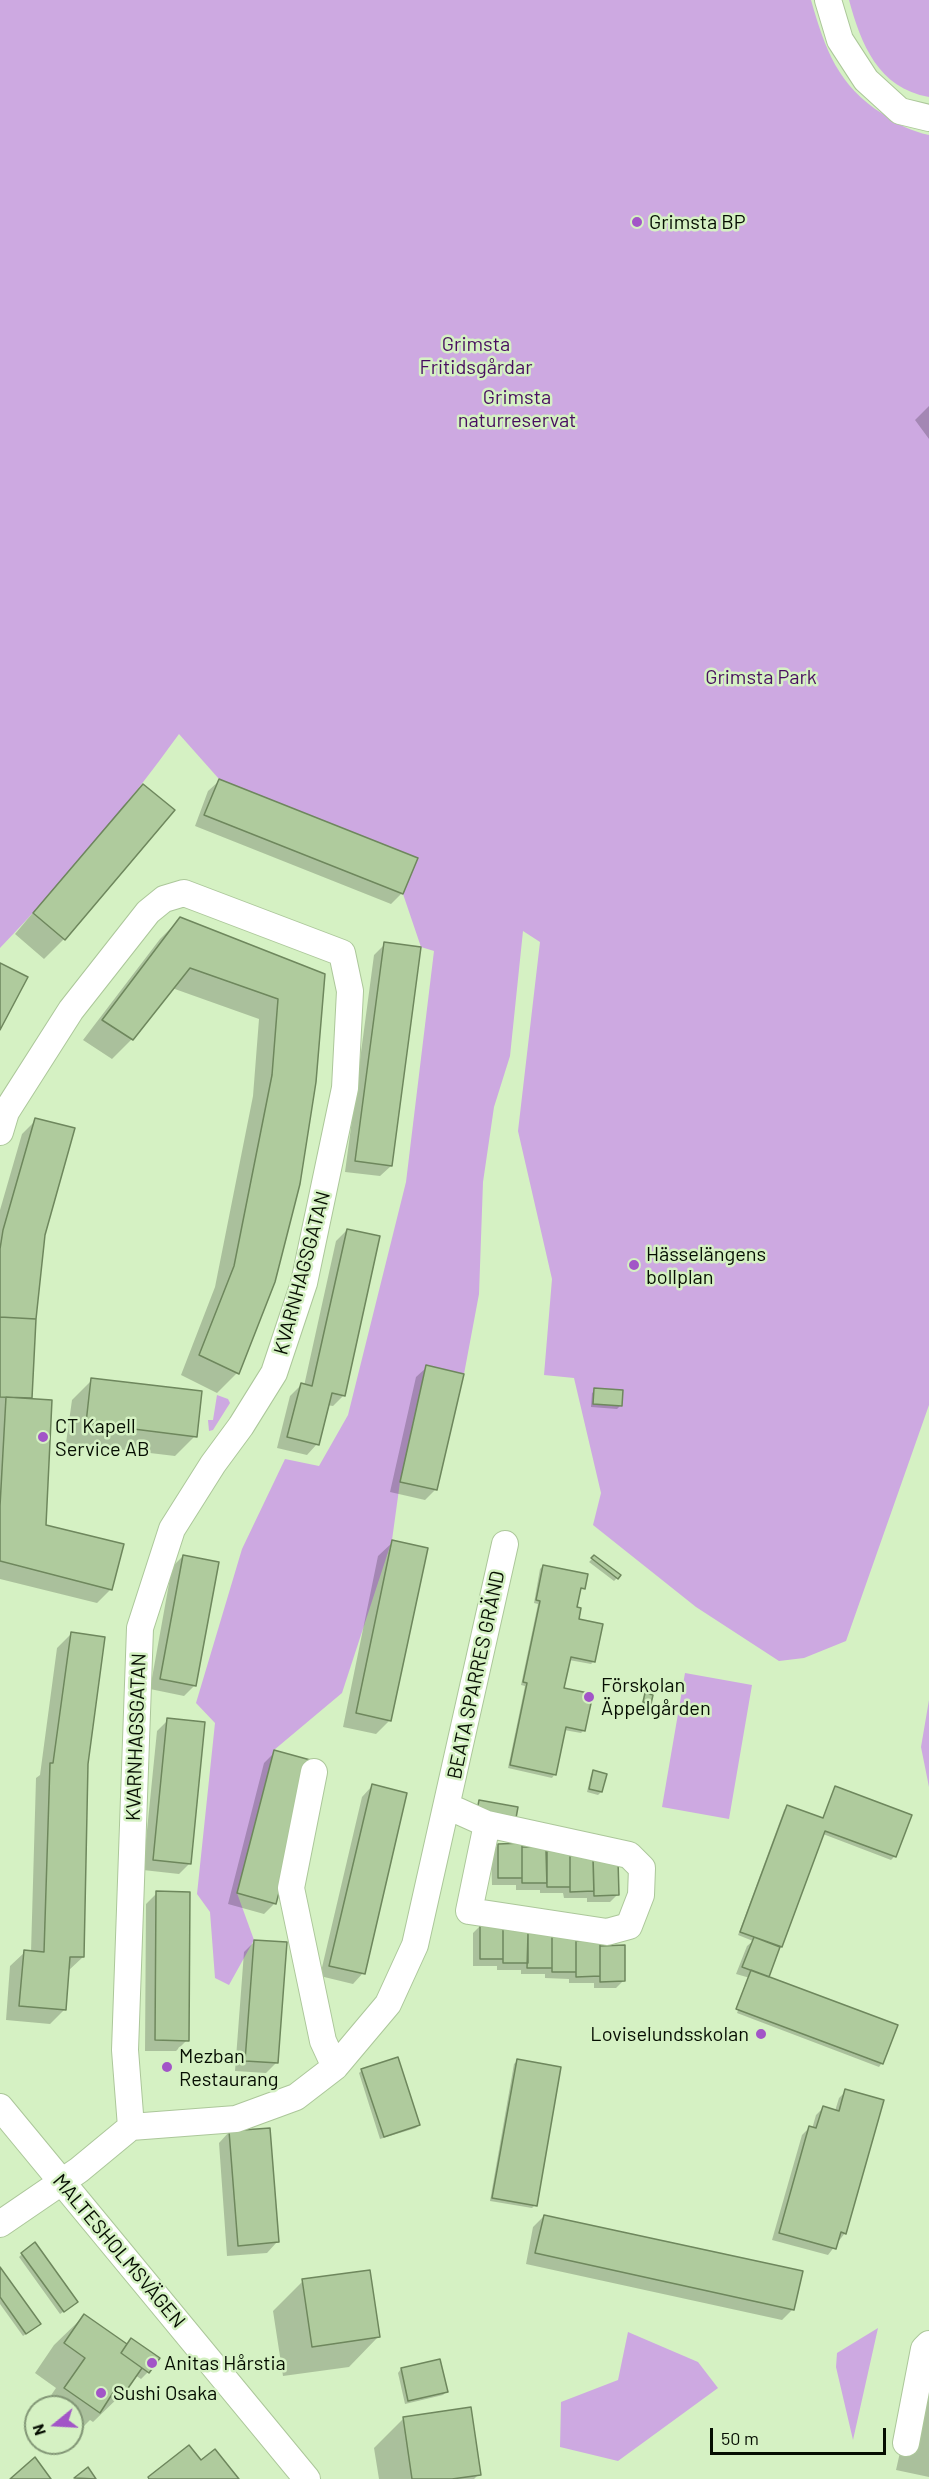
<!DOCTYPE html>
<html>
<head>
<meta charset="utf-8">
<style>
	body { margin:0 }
	#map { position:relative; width:929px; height:2479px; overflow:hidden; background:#d5f1c3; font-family:Barlow,sans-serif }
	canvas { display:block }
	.north { position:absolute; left:24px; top:2395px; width:60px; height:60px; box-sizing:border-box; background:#d5f1c3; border:2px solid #829676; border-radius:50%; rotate:252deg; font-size:16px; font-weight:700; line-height:24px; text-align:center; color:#060e02 }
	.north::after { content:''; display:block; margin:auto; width:21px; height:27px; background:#a255c7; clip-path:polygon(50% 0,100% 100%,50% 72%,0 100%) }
	.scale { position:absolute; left:710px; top:2428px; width:176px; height:27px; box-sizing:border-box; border:3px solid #060e02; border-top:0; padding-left:8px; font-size:18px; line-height:21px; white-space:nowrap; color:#060e02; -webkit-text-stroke:4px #d5f1c3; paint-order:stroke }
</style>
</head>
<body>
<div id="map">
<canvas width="929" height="2479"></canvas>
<div class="north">N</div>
<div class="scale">50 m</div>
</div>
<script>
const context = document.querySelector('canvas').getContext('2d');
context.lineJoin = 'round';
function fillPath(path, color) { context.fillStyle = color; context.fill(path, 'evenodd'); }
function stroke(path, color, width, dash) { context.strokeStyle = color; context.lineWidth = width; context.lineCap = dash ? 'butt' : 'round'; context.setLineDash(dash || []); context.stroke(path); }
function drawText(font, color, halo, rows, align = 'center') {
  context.font = font + ' Barlow,sans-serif'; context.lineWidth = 5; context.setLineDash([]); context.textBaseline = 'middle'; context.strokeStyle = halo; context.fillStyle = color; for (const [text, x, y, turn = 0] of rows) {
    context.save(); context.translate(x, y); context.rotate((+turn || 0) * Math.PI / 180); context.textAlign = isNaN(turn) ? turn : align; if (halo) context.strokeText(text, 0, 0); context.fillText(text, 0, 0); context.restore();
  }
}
fillPath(new Path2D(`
	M0,0H811C825,49 838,86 883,114C899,125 911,131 929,135V1405L846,1641L804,1658L779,1661L696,1607L593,1525L601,1493L574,1378L544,1375L552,1279L518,1131L540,942L523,931L510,1056L494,1107L483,1182L479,1294L464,1374L426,1365L400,1482L392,1540L342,1693L274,1750L237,1893L254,1940L229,1985L215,1978L210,1912L197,1894L215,1723L196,1703L242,1549L285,1459L319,1466L348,1415L406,1182L434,951L421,947L403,894L417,858L219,779L179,734C125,809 64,881 0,948Z
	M849,0H929V97C878,88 861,44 849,0Z
	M217,1395L228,1399L230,1403L213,1430L209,1431L208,1420H213Z
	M685,1673L752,1685L729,1819L662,1807Z
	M929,1700V1787L921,1747Z
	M878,2328L853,2440L836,2367L837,2353Z
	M628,2332L698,2362L718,2388L618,2461L560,2447L561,2402L618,2380Z`), '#cda9e1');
fillPath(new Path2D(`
	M929,406V439L915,420Z
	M219,781L402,893L391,904L195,826L208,791Z
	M144,786L173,810L64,939L44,959L15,934L124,805Z
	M180,919L324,975L237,1373L217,1393L181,1375L215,1287L253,1096L259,1019L172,988L132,1039L112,1059L83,1040L160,939Z
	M385,944L391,1166L380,1176L345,1172L374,955Z
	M36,1120L44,1234L34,1319L30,1400L44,1526L111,1589L97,1603L0,1579V1210L22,1134Z
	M347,1230L344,1395L333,1406L327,1405L317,1444L307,1455L277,1448L290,1396L301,1385L304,1386L336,1241Z
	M427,1367L436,1489L425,1500L390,1492L416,1377Z
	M92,1380L195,1436L175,1456L66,1443L72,1400Z
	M595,1390L620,1406L617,1409L591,1407L592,1393Z
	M393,1542L390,1720L376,1734L343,1727L378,1556Z
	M183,1556L195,1685L184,1696L150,1689L172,1567Z
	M594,1557L619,1576L614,1581L589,1562Z
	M543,1566L584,1588L578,1591L575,1608L594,1661L591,1664L569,1660L563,1689L584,1730L581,1733L564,1730L555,1774L552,1778L508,1768L525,1686L521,1685L538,1604L534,1603L540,1569Z
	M71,1634L87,1764L83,1957L68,1971L64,2010L50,2024L6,2020L10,1966L25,1952H31L36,1778L40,1775L57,1648Z
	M646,1695L650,1703L647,1706L641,1705Z
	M168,1720L190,1863L179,1874L143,1870L157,1731Z
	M275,1752V1903L264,1914L228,1904L264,1763Z
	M594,1772L601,1792L598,1795L587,1792L591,1775Z
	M372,1786L363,1973L353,1984L320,1976L362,1797Z
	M835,1788L895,1856L891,1860L823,1834L767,1976L882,2063L879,2067L737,2013L750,1978L736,1974L747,1946L753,1941L738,1935L784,1810L788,1806L822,1819Z
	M498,1845L568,1858L617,1895L610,1902H587V1898H564L563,1893H540V1890H516V1885H492L491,1852Z
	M157,1893L187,2040L176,2051H145L146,1904Z
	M480,1926L598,1947L623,1981L616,1988H594V1983H569V1979L545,1978V1974H521V1970H497V1966H473V1933Z
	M255,1941L277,2062L266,2073L235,2071L244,1952Z
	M517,2061L535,2205L532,2208L490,2201L514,2064Z
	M362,2070L419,2125L416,2128L380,2139L359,2073Z
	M846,2091L845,2233L828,2255L772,2240L802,2135L809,2128L812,2129L816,2115L823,2108L835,2111L839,2098Z
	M229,2132L277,2242L267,2253L227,2256L219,2143Z
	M544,2216L793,2309L782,2320L526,2264L533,2227Z
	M22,2254L73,2305L60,2314L19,2257Z
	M0,2270L36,2327L23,2336L0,2304Z
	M303,2281L378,2337L349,2367L283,2376L273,2311Z
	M84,2316L148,2372L141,2379L135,2375L123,2393L93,2422L90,2420L72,2438V2407H43L56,2388L35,2373L54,2345Z
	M401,2369L446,2392L443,2395L405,2404L398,2373Z
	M929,2375V2477L896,2470L905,2430Z
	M404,2418L479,2474L474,2479H379L374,2448Z`), '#0003');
const building = new Path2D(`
	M219,779L418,858L403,894L204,815Z
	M143,784L175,810L65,940L33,913Z
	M180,917L325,974L316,1082L300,1184L275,1282L239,1374L199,1355L234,1266L272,1075L278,999L190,968L133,1040L102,1020Z
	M384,942L421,947L392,1166L355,1161Z
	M0,963L28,977L0,1030Z
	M35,1118L75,1128L45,1235L36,1319L0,1317V1249L3,1230Z
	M347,1229L380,1236L345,1396L332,1393L319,1445L287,1437L301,1383L312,1386Z
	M0,1317L36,1319L32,1398L0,1397Z
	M426,1365L464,1374L437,1490L400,1482Z
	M91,1378L202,1391L197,1437L86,1423Z
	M594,1388L623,1390L622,1406L593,1404Z
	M6,1397L52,1400L46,1525L124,1544L112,1590L0,1561V1506Z
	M392,1540L428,1548L391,1721L356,1713Z
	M183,1555L219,1562L196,1686L160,1679Z
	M594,1555L621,1575L618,1579L591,1558Z
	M543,1565L588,1574L585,1589L581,1588L577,1607L581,1608L579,1619L603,1624L595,1662L571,1657L564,1688L593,1694L585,1731L566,1727L556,1775L510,1765L527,1683L523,1682L540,1601L536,1600Z
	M71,1632L105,1637L88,1764L84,1957H70L66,2010L19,2006L24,1950L44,1952L50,1763H53Z
	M645,1693L653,1695L651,1704L643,1702Z
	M167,1718L205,1722L191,1864L153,1860Z
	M274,1750L314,1761L276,1904L237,1893Z
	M593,1770L607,1774L602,1792L589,1789Z
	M372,1784L407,1793L365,1974L329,1966Z
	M835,1786L912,1815L896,1857L825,1831L782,1947L740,1932L787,1805L823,1818Z
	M479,1800L518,1807L516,1818L477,1811Z
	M522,1843V1878H498V1844Z
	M522,1847H547V1883H522Z
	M546,1851H570V1887H547Z
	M570,1856H593L594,1891L570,1892Z
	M593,1860H618L619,1895L594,1896Z
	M156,1891L190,1892L189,2041L155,2040Z
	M480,1924H503V1959H480Z
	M503,1929H528V1963H503Z
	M528,1933H552V1968H527Z
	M552,1937L576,1938V1972H552Z
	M754,1937L780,1947L769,1977L742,1967Z
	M254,1940L287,1942L278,2063L245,2061Z
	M576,1941H600V1976L576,1977Z
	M625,1945V1981L600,1982V1946Z
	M751,1970L898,2025L883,2064L736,2009Z
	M398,2057L420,2125L384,2137L361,2069Z
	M517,2059L561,2067L537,2206L492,2198Z
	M845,2089L884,2100L846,2234L841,2232L836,2249L779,2233L809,2126L816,2128L823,2106L839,2111Z
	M270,2128L279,2242L238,2246L229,2131Z
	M544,2215L803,2271L794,2310L535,2253Z
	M35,2242L78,2302L64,2312L21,2253Z
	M0,2267L41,2324L26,2334L0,2297Z
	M370,2270L380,2337L312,2347L302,2279Z
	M84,2314L127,2344L121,2353L142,2368L124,2394L116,2388L100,2413L64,2388L85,2358L64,2343Z
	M131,2338L160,2358L149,2373L121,2353Z
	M440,2359L448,2392L408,2401L401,2368Z
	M471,2407L481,2475L452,2479H412L403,2417Z
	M189,2445L201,2460L215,2449L239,2479H149L148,2477Z
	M35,2457L51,2479H10Z
	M88,2467L96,2479L74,2478Z`);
fillPath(building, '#afcb9d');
stroke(building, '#6e875d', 1.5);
const minor = new Path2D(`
	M828,0L840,40L866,80L900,111L929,118
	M0,1132L6,1112L71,1010L148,912L164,899L184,893L342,953L350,991L345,1088L304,1283L274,1373L241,1426L213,1464L172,1529L140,1628L125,2050L131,2127L79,2170L0,2224
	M314,1772L291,1888L323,2041L335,2067
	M447,1806L487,1824L469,1911L607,1932L629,1926L641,1895L642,1868L629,1855L487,1824
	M0,2107L307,2479
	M131,2127L236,2119L296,2097L335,2067L388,2004L415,1945L505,1544
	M906,2443L924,2349L929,2344`);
stroke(minor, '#acc79a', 28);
stroke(minor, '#fff', 26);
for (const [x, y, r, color] of [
	[637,222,6,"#a255c7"],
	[634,1265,6,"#a255c7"],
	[43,1437,6,"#a255c7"],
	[589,1697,6,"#a255c7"],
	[761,2034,6,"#a255c7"],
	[167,2067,6,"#a255c7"],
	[152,2363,6,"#a255c7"],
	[101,2393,6,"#a255c7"]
]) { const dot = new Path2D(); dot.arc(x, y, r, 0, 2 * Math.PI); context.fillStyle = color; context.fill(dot); stroke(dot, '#d5f1c3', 2); }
drawText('20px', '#060e02', '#d5f1c3', [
	["Grimsta BP",649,222],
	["Hässelängens",646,1254],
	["bollplan",646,1277],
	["CT Kapell",55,1426],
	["Service AB",55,1449],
	["Förskolan",601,1685],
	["Äppelgården",601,1708],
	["Loviselundsskolan",749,2034,"right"],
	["Mezban",179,2056],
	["Restaurang",179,2079],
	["Anitas Hårstia",164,2363],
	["Sushi Osaka",113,2393]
], 'left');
drawText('20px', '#480e5f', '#d5f1c3', [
	["Grimsta",476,344],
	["Fritidsgårdar",476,367],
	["Grimsta",517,397],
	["naturreservat",517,420],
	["Grimsta Park",761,677]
]);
drawText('20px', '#060e02', '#d5f1c3', [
	["KVARNHAGSGATAN",302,1273,-75],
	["BEATA SPARRES GRÄND",476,1675,-78],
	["KVARNHAGSGATAN",136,1737,-88],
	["MALTESHOLMSVÄGEN",119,2251,50]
]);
</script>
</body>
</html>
